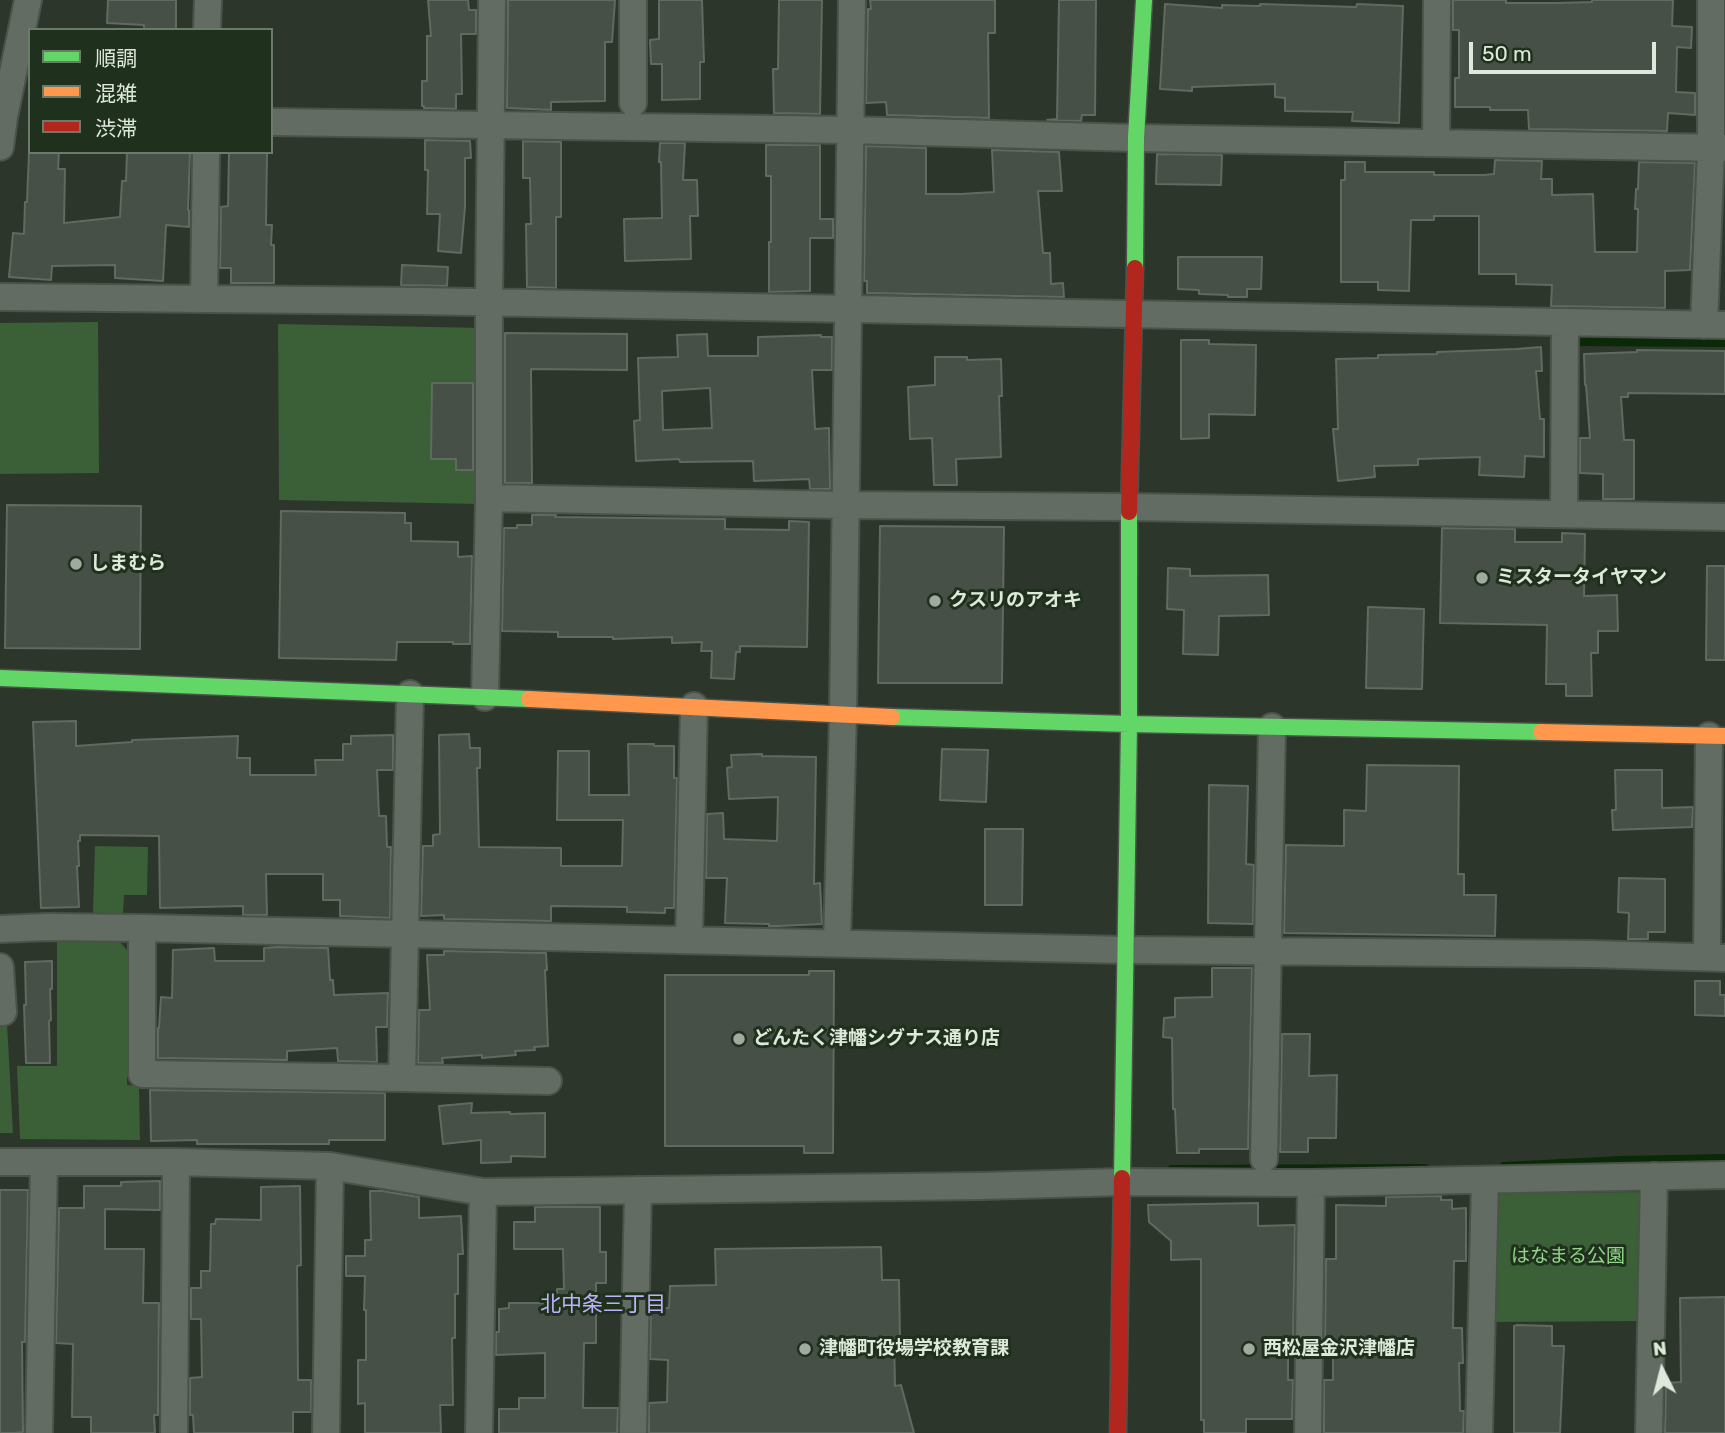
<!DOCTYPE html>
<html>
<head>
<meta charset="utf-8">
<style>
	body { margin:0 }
	#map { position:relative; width:1725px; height:1433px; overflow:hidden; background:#2c362b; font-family:Rubik,"Noto Sans JP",sans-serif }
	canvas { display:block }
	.legend { position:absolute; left:28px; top:28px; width:245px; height:126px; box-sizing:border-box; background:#1f311d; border:2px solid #6b7b69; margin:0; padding:9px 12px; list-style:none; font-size:21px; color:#dee9dc }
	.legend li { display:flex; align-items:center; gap:14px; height:35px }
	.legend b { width:35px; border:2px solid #6b7b69 }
	.north { position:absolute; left:1627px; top:1335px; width:70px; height:70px; -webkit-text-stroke:5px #1f311d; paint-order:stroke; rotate:354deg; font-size:19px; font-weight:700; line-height:28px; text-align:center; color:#dee9dc }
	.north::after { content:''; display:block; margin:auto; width:24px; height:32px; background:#dee9dc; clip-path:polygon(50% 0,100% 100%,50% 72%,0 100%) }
	.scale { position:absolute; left:1469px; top:42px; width:187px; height:32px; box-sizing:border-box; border:4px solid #dee9dc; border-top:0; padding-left:9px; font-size:21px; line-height:24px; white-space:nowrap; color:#dee9dc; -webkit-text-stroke:5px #1f311d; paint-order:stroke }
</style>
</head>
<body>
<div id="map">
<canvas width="1725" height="1433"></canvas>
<ul class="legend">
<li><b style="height:9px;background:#63d668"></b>順調</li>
<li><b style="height:9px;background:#ff974d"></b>混雑</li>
<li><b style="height:9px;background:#b3261e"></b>渋滞</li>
</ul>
<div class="north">N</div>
<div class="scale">50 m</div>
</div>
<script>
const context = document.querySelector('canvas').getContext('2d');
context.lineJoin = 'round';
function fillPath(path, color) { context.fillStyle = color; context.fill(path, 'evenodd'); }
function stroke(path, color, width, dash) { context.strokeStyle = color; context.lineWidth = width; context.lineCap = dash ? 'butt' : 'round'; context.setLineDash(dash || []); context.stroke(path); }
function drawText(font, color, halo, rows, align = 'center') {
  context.font = font + ' Rubik,"Noto Sans JP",sans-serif'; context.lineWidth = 6; context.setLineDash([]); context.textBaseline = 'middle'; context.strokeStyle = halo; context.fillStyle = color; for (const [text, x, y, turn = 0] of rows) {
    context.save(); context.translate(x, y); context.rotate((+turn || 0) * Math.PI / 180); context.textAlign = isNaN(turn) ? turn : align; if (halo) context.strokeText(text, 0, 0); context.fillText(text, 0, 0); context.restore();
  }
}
fillPath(new Path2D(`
	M98,322L99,473L0,474V323Z
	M278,324L484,328L479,504L279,500Z
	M95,846L148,847L147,895H124L123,914L93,913Z
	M57,937L116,938L127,950V1085L139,1086L140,1140L20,1139L17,1066H57Z
	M0,1023H7L13,1133H0Z
	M1645,1192L1646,1321L1490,1322L1495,1199L1501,1193Z`), '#3b5f36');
stroke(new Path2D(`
	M1575,342L1725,343
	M1504,1166L1622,1160L1725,1158
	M1172,1169L1425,1168`), '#092907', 8);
const building = new Path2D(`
	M108,0H176V30H144V25L107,23Z
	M428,0H468L469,10H476V34H461L462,94H456V109L424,108V106H422V81H427V36H431Z
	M508,0H615L612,42H605V101L551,102V110L507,108Z
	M659,0H702L704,62H700V99L662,100V64H651L650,40L659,39Z
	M779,0H822L820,114L774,113L773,69H778Z
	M870,0H995V33H988L989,118L887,115L886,102L866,103L868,9H871Z
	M1059,0H1096L1095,115H1082L1081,121L1047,120L1057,119Z
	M1453,0H1506V3H1557L1592,2V0H1673L1672,26L1692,27L1691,48L1677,47L1676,92L1695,93V115L1668,113L1667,131L1529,129L1528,110H1490V107H1455V78H1459V30H1453Z
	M1165,4L1222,8V5L1260,6V4L1356,7L1357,4L1403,6L1399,123L1352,121L1353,112L1285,111V98L1275,97V84L1192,87V91L1160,89Z
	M425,140L470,141L471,158H465V207L461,253L438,251L440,214H427L428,170H425Z
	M523,141L561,142V217H556V288L527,287L526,224H531L530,178H523Z
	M660,143H685L683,180H697L698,216H690L691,259L625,261L624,219L662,218L661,162H659Z
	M766,145H820V219H833V238H810V291L769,292V242H771V176H766Z
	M866,146L926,148V194H961L994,192L992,150L1059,152L1062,191H1038L1043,253H1050L1051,284L1063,283L1064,297L867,293V281H864Z
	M29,152H59L58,169H65L64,223L120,217L122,181H126L127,152H190L188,210H189V227L166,225L163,281L115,278V265L52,266L51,280L9,277L13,233L24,234L25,202H27Z
	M229,152H267L266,225H272L271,245H274V283H231V268H220L221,207L228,206Z
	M1157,154L1222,155L1221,185L1156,184Z
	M1495,160L1542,161L1541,179H1552V195L1593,194L1595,252H1637L1638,209H1635L1636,189H1638L1639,162L1695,163L1690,270L1665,271V308L1551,306L1552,285L1516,284V274H1479V216H1434V220H1411L1409,291L1378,290V282H1341V180H1345V162H1365V172H1434V175H1484L1494,174Z
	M1178,257H1262L1261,289H1247V297H1228V295L1199,294V290L1178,289Z
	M402,265L448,267L447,286L401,285Z
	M505,333L627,334V370L531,369L532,483H505Z
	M707,334L708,356H758V337L821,335V337H832V370H812L815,429L829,428L830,489H810L809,479L754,481L753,461L680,462L679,459L636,461L634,421L640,420L638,358L678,357L677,335ZM710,388L712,428L663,430L662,391Z
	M1181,340H1209V344L1256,345L1255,415L1209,414V438L1181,439Z
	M1541,347L1542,371H1536L1540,419H1544V457L1525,456L1524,477L1479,475L1480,457L1418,459V465L1374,466L1375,477L1338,481L1333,429H1338L1336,359L1378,358V355L1437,354V352L1516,349Z
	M1637,350L1725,351V394L1628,393V397H1621L1624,440H1634V499H1603V474L1580,473V438H1590L1586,385H1585L1584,354L1637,352Z
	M935,357H967V360L1001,359L1002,396H999L1001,457L956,459L957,485H934L932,438L910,439L908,387L935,385Z
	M432,383H473V470H456V459H431Z
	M7,505L141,506L140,649L5,648Z
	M281,511L405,513V523H411V541L458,542V557L472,556L470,644H453V642H397L396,660L279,658Z
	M532,515H556L555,517L725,519V529L789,530V521L809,522L807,647L740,646V652H736L734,679L711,678L712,651H701L702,642L672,643V637L613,639V637H558V632L502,631L504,528H517V525H532Z
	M880,526L1004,527L1002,683H878Z
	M1442,528L1515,529V542H1562V533L1585,534L1584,596L1617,595L1618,631H1598V653H1591L1592,696H1566V684H1546L1547,625L1440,623Z
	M1707,566H1725V660H1706Z
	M1168,568L1190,569V576L1268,575L1269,615L1219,616L1218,655L1183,654L1184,610L1167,609Z
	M1368,607L1424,609L1422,689L1366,688Z
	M76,721V746L132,742V740L238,736L237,758H250V775H316L315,760H343V744H351V736L393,735V770H377L379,816H386L387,847H391L390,918L340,916V900H323V874H266L267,915H243V906L160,908L159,836L80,835V841H78L79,866H77L79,907L41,908L33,722Z
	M469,734L470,748H480V768H477L479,847L561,848V866H622L623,820H557L558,751H589V795H629L628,744H654V746H674V778H677L674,908H665V913L627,912V907L551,906V921L444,919V915L421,916L423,846H433V835L440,834L439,735Z
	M942,749L988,750L986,802L940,800Z
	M762,754V756L816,757L814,884L820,883L822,924L778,926H769V924L725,923L727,878H706L707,814L723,813L724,839L777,841L778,797L729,799L727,768L732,767L731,755Z
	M1367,765L1459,766L1458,874H1464V895H1496L1495,936L1284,933L1286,845L1344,846V810L1366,811Z
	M1615,770H1662V808L1693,807L1692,827L1613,830L1612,810H1616Z
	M1209,785L1248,786L1246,864L1254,865L1253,924L1208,923Z
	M985,829H1023L1022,905H985Z
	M1619,878L1665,879V932H1648V939H1628L1629,913L1618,912Z
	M277,947L328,948L330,980H333L334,995L388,993L387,1027H376L377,1062L338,1061L337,1048L287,1051V1060L158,1058V1028H159L161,997L172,998L173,950L214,948L215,961H264V948Z
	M444,951L546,953L547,970H545L548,1046L534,1047L535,1050L515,1051L516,1055L482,1058V1055L442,1058L443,1063H418L419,1010H430L427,955H444Z
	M52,961V989H50L51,1020L49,1021L50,1063H26L24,1005H26L25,962Z
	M1212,968H1252L1248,1149H1199V1153H1177L1175,1109H1173L1172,1038L1163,1037L1164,1018L1175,1017V998L1212,997Z
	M809,971H834L833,1153H804V1146H665V975H809Z
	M1695,981H1720V995H1725V1016L1695,1015Z
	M1282,1034H1310L1309,1076L1337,1075L1336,1138H1308V1152H1280Z
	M150,1090L385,1093V1140H329V1144H197V1140L151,1141Z
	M472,1103L471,1113L510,1112V1114L545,1113V1157L511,1156V1162L481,1163V1140L443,1144L439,1106Z
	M160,1181V1210L105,1209V1249H144L143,1303H159L158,1415H154L155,1433H91V1417H72L73,1344L56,1343L59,1208H84V1186H121V1182Z
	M300,1186L301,1265L297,1266L298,1380H311V1412H293V1433H194L193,1415H190V1378L202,1377L201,1319H191V1288H201V1271H210L211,1224H215L216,1219L261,1220V1187Z
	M0,1190H28L25,1342H22L23,1432L13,1433H0Z
	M370,1191H382L419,1197V1218L461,1216L463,1254H458V1294H455V1338H452L453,1405H440L441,1433H365V1403L358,1404V1360H366V1310H364L365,1276H346V1256H365V1240H371Z
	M1441,1196V1200H1452V1209L1466,1208V1261H1454L1453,1328H1462L1463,1363H1459L1460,1411H1464L1463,1433H1324V1380H1333V1339H1325L1326,1259H1336V1205L1386,1206V1197Z
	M1258,1203V1226L1295,1225L1293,1339H1288V1380H1293L1292,1419H1246V1433H1204V1420H1201V1259L1171,1260V1241L1149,1222L1148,1205Z
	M535,1207H600V1252H606V1283H596V1343H584L583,1408H618L617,1433H499V1409H519V1398H545V1353L496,1355V1332H499V1309L509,1308V1303H557V1289H564L563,1249H514V1222H535Z
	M881,1247L882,1280H899L900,1339H894L895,1386L901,1385L914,1433H649V1403L667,1402L668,1360L650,1359L651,1308H669L670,1286L716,1285L715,1249Z
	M1725,1297V1433H1665L1666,1383L1681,1382L1680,1298Z
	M1517,1325L1552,1326V1346H1564L1560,1433H1514V1326Z`);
fillPath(building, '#475046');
stroke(building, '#616a60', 2);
const street = new Path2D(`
	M633,0V103
	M207,30L208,0
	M271,122L849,130L1136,138L1725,148
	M1436,143L1437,0
	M0,147L4,117L28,0
	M0,297L419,301L1725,325
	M204,299L206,152
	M1704,325L1711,148V0
	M489,498L845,505L1129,507L1725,517
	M1564,514L1565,322
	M485,697L489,498V303L492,0
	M0,929L48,927L142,928
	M689,940L694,706
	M837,943L843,715L852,0
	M1707,957L1709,736
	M0,967L3,1012H0
	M402,1078L410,694
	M548,1081L402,1078L142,1074V928L1126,950L1591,954L1725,958
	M1264,1159L1272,727
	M0,1162H176L330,1166L483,1192L982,1186L1122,1182L1311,1183L1725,1175
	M39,1433L44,1162
	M174,1433L176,1162
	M326,1433L330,1166
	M479,1433L483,1192
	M633,1433L638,1190
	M1308,1433L1311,1183
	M1479,1433L1485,1180
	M1649,1433L1654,1176`);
const fast = new Path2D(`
	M1135,268L1136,138L1144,0
	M0,678L529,699
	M892,717L1129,724L1541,732
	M1122,1178L1129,724V512`);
const slow = new Path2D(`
	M529,699L892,717
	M1541,732L1725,736`);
const jam = new Path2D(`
	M1129,512L1135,268
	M1118,1433L1122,1178`);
stroke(street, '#4a5249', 30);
stroke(fast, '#4a5249', 19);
stroke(slow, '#4a5249', 19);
stroke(jam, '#4a5249', 19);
stroke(street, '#636c62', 26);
stroke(fast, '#63d668', 16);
stroke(slow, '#ff974d', 16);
stroke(jam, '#b3261e', 16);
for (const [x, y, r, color] of [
	[76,564,7,"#a0aa9e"],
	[1482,578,7,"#a0aa9e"],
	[935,601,7,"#a0aa9e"],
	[739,1039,7,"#a0aa9e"],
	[805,1349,7,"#a0aa9e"],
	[1249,1349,7,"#a0aa9e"]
]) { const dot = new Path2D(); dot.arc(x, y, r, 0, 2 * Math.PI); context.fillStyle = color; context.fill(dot); stroke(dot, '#1f311d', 2.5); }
drawText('bold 19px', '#dee9dc', '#1f311d', [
	["しまむら",90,564],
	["ミスタータイヤマン",1496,578],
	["クスリのアオキ",949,601],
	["どんたく津幡シグナス通り店",753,1039],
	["津幡町役場学校教育課",819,1349],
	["西松屋金沢津幡店",1263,1349]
], 'left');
drawText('19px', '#93d58a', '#1f311d', [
	["はなまる公園",1568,1257]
]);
drawText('21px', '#beb3fa', '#1f311d', [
	["北中条三丁目",603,1305]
]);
</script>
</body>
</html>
